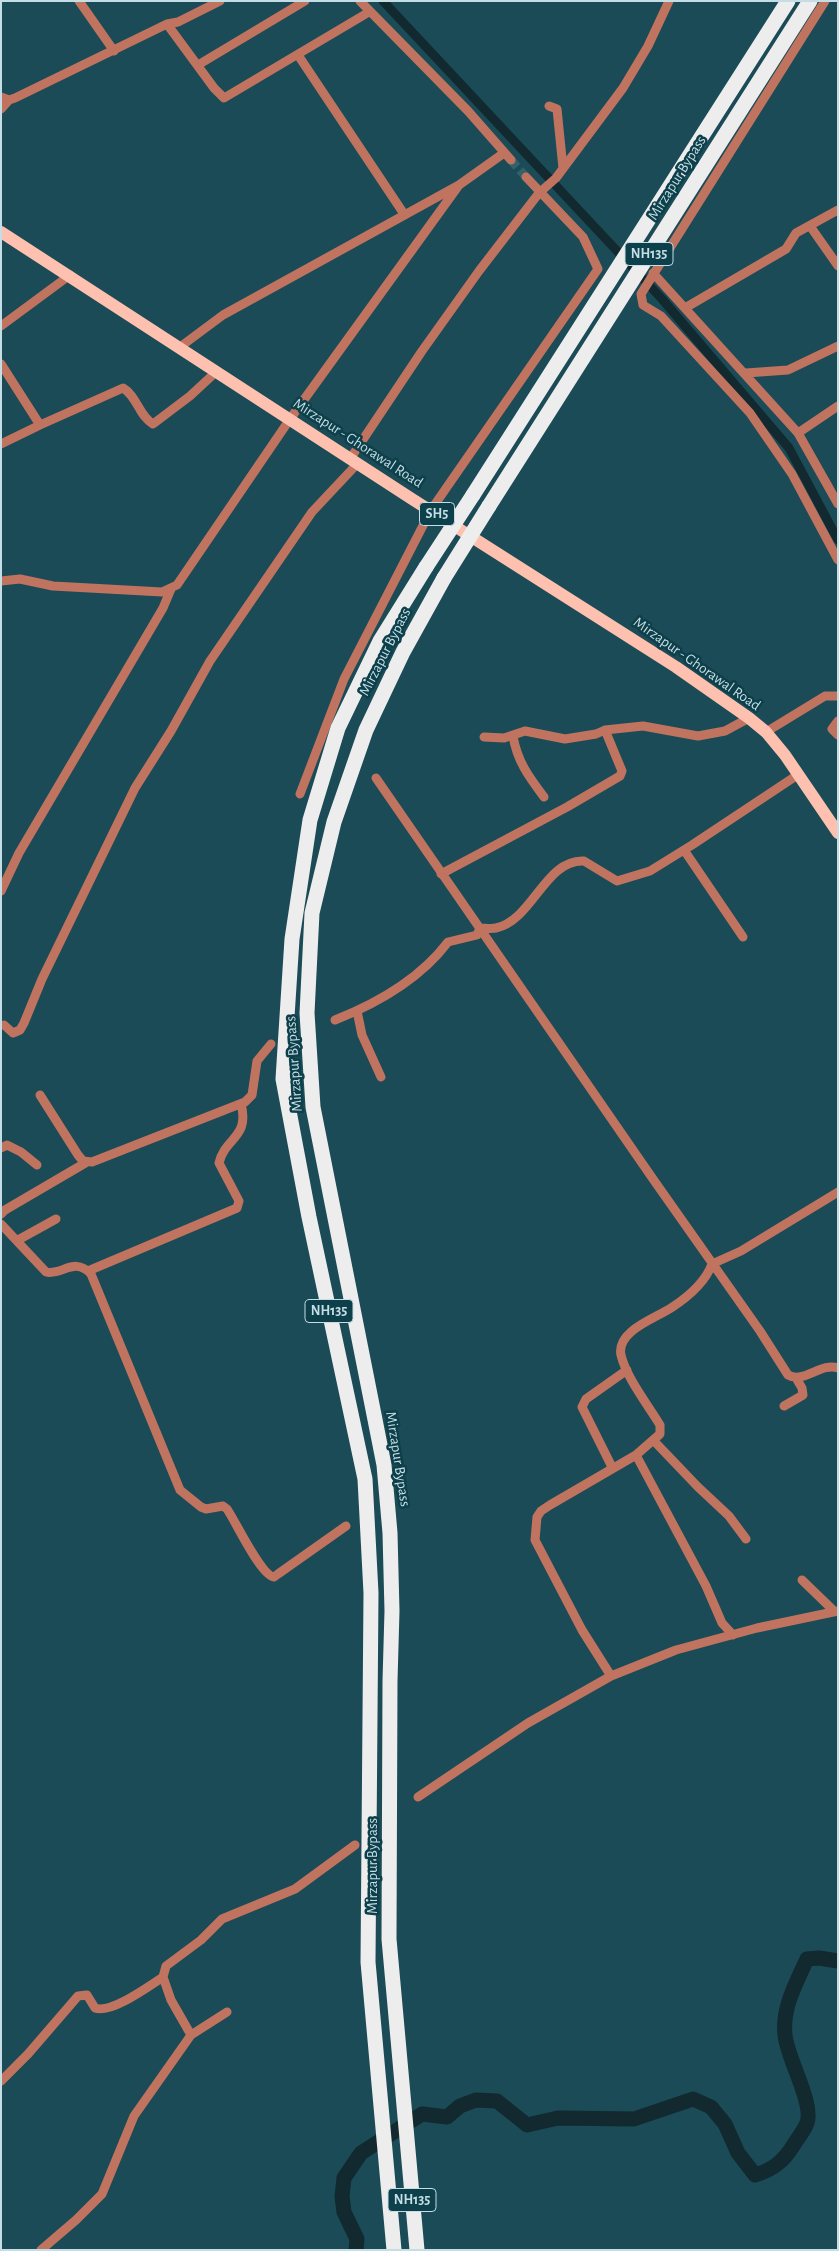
<!DOCTYPE html>
<html>
<head>
<meta charset="utf-8">
<style>
	body { margin:0 }
	#map { position:relative; width:839px; height:2251px; overflow:hidden; background:#1b4b56; font-family:"Alegreya Sans",sans-serif }
	canvas { display:block }
	.frame { position:absolute; inset:0; border:2px solid #c5dde4; pointer-events:none }
</style>
</head>
<body>
<div id="map">
<canvas width="839" height="2251"></canvas>
<div class="frame"></div>
</div>
<script>
const context = document.querySelector('canvas').getContext('2d');
context.lineJoin = 'round';
function stroke(path, color, width, dash) { context.strokeStyle = color; context.lineWidth = width; context.lineCap = dash ? 'butt' : 'round'; context.setLineDash(dash || []); context.stroke(path); }
function drawText(font, color, halo, rows, align = 'center') {
  context.font = font + ' "Alegreya Sans",sans-serif'; context.lineWidth = 5; context.setLineDash([]); context.textBaseline = 'middle'; context.strokeStyle = halo; context.fillStyle = color; for (const [text, x, y, turn = 0] of rows) {
    context.save(); context.translate(x, y); context.rotate((+turn || 0) * Math.PI / 180); context.textAlign = isNaN(turn) ? turn : align; if (halo) context.strokeText(text, 0, 0); context.fillText(text, 0, 0); context.restore();
  }
}
stroke(new Path2D(`
	M383,1L662,299L789,448L838,540`), '#11292f', 9);
stroke(new Path2D(`
	M356,2250L357,2239L344,2212L342,2196L344,2178L361,2153L422,2114L447,2117L460,2106L476,2100L497,2101L527,2125L558,2118L634,2119L693,2099L711,2107L725,2124L738,2153L755,2175C772,2170 783,2162 793,2146C797,2139 804,2131 807,2123C814,2103 787,2058 785,2035C782,2008 796,1983 807,1959L819,1958L838,1961`), '#11292f', 15);
stroke(new Path2D(`
	M511,160L526,177`), '#34616b', 9, [9, 4.5]);
stroke(new Path2D(`
	M79,1L114,51
	M360,1L468,111L511,160
	M825,1L641,294L643,305L661,316L750,413L792,474L838,560
	M167,24L214,88L224,98L369,12
	M298,55L404,214
	M198,65L305,1
	M1,97L9,100L15,98L167,24L178,22L220,1
	M549,106L557,109L563,168
	M1,109L9,100
	M810,226L838,266
	M653,273L798,433L838,504
	M685,308L786,249L796,233L838,210
	M1,326L70,275
	M180,347L223,315L459,185L504,153
	M1,364L40,425L123,388C137,396 139,416 153,424L190,396L217,371
	M746,373L788,370L838,346
	M798,433L838,406
	M1,444L40,425
	M350,459L422,351L479,271L539,193L556,178L623,88L648,46L669,1
	M1,581L20,579L53,586L162,592L177,585L290,419L459,185
	M838,721L832,729L838,735
	M766,732L825,696H838
	M513,736C517,761 529,777 544,797
	M484,737L504,738L525,731L565,739L596,734L605,730L643,726L698,736L725,731L749,718
	M376,778L653,1179L760,1331L788,1375C804,1384 821,1362 838,1368
	M300,794L344,679L431,510L598,269L583,237L526,177
	M684,850L743,937
	M441,874L567,807L620,776L622,771L605,730
	M1,891L19,853L163,608L171,589
	M357,1011L362,1035L381,1077
	M335,1020C378,1003 420,979 448,942L477,935L480,928C485,928 491,929 496,928C533,920 545,859 584,861L617,881L650,871L692,845L799,774
	M4,1025L13,1033L20,1030L24,1023L42,979L135,788L171,731L210,661L312,512L358,463
	M40,1095L78,1155L83,1161L92,1162L245,1102L252,1095L257,1061L271,1044
	M1,1148L7,1145L21,1152L37,1165
	M1,1214L5,1210L87,1162
	M1,1224L46,1272C62,1276 74,1256 91,1274L180,1490L201,1507L206,1509L223,1506L227,1509C236,1522 261,1576 274,1577L278,1574L346,1526
	M18,1240L56,1219
	M88,1271L237,1208L239,1201L219,1163C225,1137 250,1138 241,1104
	M784,1406L803,1395L802,1388L796,1378
	M654,1441L698,1487L729,1516L746,1539
	M636,1455L706,1586L722,1623L733,1635
	M612,1467L582,1407L586,1399L627,1370
	M802,1580L834,1611
	M611,1676L582,1630L535,1540L537,1517L541,1511L550,1505L636,1455L660,1434V1425C648,1405 626,1377 621,1355C616,1331 656,1318 671,1308C688,1297 705,1283 712,1264L741,1251L838,1192
	M418,1797L528,1723L611,1676L676,1650L757,1628L838,1611
	M191,2035L171,2000L163,1977L166,1966L201,1940L222,1919L295,1889L355,1845
	M1,2081L28,2054L78,1996L87,1995L95,2008C111,2014 149,1986 163,1977
	M41,2250L76,2220L102,2194L134,2116L191,2035L227,2012`), '#c07460', 9);
stroke(new Path2D(`
	M1,232L412,499L676,667L749,718L766,732L785,755L838,833`), '#ffc1af', 12);
stroke(new Path2D(`
	M473,495L788,1
	M489,506L810,1
	M394,2250L368,1962L371,1593L365,1479L309,1217L283,1079L292,939L310,820L338,728L380,641L426,567
	M417,2250L389,1939L390,1681L392,1611L390,1533L384,1465L313,1107L307,1013L312,913L334,822L366,730L403,652L444,578`), '#ededed', 15);
stroke(new Path2D(`
	M426,567L473,495
	M444,578L489,506`), '#ededed', 15);
for (const [x, y, w] of [
	[649,254,48],
	[437,514,35],
	[329,1311,48],
	[412,2200,48]
]) { const box = new Path2D(); box.roundRect(x - w / 2, y - 11.5, w, 23, 4); context.fillStyle = '#0d404b'; context.fill(box); stroke(box, '#c5dde4', 1); }
drawText('bold 14px', '#c5dde4', null, [
	["NH135",649,254],
	["SH5",437,514],
	["NH135",329,1311],
	["NH135",412,2200]
]);
drawText('15px', '#c5dde4', '#0d404b', [
	["Mirzapur Bypass",677,178,-58],
	["Mirzapur - Ghorawal Road",358,443,33],
	["Mirzapur Bypass",385,652,-63],
	["Mirzapur - Ghorawal Road",697,664,35],
	["Mirzapur Bypass",294,1064,-94],
	["Mirzapur Bypass",398,1459,81],
	["Mirzapur Bypass",372,1866,-90]
]);
</script>
</body>
</html>
